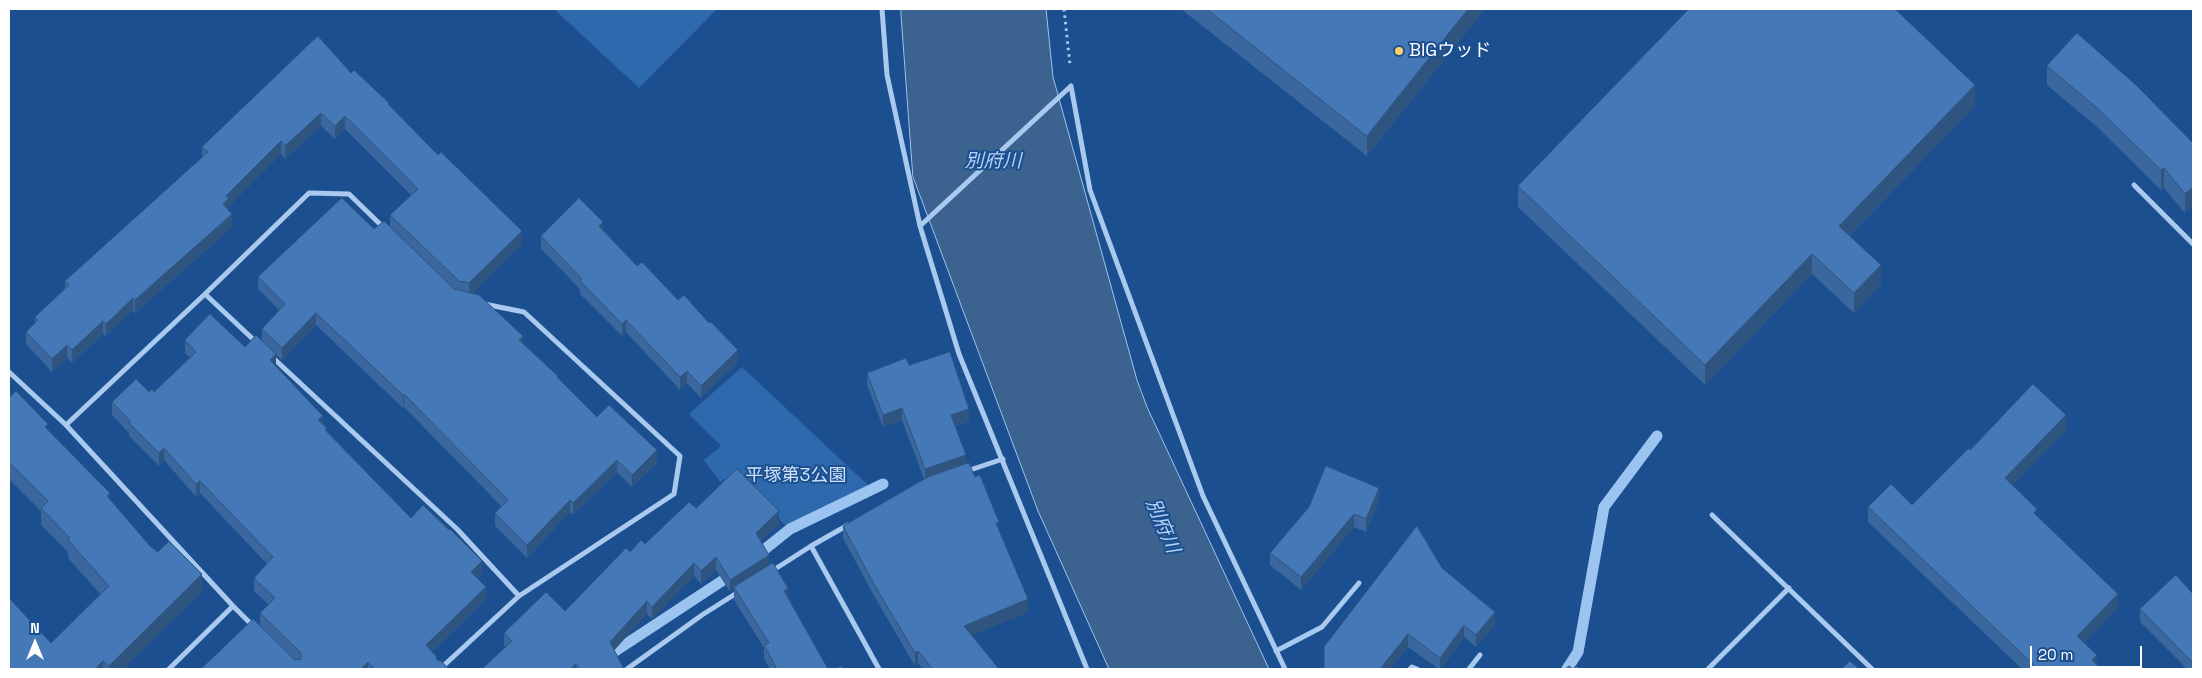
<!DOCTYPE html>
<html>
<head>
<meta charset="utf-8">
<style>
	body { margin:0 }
	#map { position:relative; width:2202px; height:678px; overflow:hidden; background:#1b4f8f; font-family:"Space Grotesk",sans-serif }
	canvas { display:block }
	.frame { position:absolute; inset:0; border:10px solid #fff; pointer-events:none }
	.north { position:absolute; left:10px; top:618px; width:50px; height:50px; -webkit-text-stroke:4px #1b4f8f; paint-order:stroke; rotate:0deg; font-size:14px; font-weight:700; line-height:20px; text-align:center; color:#fff }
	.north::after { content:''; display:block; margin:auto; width:18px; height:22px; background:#fff; clip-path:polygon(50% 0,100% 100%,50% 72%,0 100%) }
	.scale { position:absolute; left:2030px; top:646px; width:112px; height:22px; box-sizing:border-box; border:2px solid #fff; border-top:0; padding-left:6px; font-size:15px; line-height:18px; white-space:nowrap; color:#fff; -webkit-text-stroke:4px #1b4f8f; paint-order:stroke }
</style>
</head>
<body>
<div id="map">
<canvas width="2202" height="678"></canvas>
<div class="frame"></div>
<div class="north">N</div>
<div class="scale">20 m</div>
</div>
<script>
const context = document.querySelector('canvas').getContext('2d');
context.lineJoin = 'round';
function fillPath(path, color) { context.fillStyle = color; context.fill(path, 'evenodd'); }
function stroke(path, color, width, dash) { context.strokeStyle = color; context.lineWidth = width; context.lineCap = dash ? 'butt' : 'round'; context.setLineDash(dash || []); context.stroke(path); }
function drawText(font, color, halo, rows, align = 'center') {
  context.font = font + ' "Space Grotesk","Noto Sans JP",sans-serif'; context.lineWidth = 4; context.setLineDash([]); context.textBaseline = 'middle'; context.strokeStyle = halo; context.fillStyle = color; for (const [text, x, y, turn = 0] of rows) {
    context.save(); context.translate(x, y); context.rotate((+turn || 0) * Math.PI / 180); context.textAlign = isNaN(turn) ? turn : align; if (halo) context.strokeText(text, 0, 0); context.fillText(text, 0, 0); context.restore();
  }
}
fillPath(new Path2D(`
	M554,9H717L639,88Z
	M742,367L870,487L787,527L735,473L720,482L704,460L721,446L689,414Z`), '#2e69ad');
const water = new Path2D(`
	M901,9H1046L1053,77L1137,380L1147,407L1269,669H1109L1038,511L913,177Z`);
fillPath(water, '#3c6290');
stroke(water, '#9cc4f0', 1);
stroke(new Path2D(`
	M755,557L790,529L883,484
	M588,669L734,573
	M1567,669L1578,652L1604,507L1657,436`), '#9cc4f0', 11);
stroke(new Path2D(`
	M1064,9L1070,65`), '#a9c9ee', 3, [2.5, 4]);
stroke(new Path2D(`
	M882,9L887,75L920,226L959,354L1087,669
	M1071,86L1090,190L1203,496L1285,669
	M2134,185L2193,244
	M920,226L1071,86
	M205,294L256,342
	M271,356L457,529L519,596
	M9,372L66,425L233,606L254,627
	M66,425L205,294L309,193L349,194L384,228
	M967,471L1003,459
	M1712,515L1872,669
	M811,546L848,525
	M772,571L811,546L879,669
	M1276,651L1322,627L1359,583
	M169,669L233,606
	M440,669L519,596L674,494L680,456L524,312L484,304
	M627,669L702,615L740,591
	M1410,669L1412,667L1417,669
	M1469,669L1480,655
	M1708,669L1789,588`), '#a9c9ee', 5);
fillPath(new Path2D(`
	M1181,9H1485L1367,156Z
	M2047,66L2193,143V206L2185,213L2164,188L2161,190L2096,126L2047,85Z
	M351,73L389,105L522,244L472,293L597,417L657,463L632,487L617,472L573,515L570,512L527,558L495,526V513L502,507L404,407L403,408L316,325L282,360L276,355V367L323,425L327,431L411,518L482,574L478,578L486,599L432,652L437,660L449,669H201L260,625V613L269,605L254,591V578L267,564L200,493L196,497L164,460L159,466L129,436V433L112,415V402L149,392H154L190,358L185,353V340L245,347L262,341V329L279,310L258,289V277L374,229L390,227V215L411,195L345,129L335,139L321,126L285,159L281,154L229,206V211L232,227L135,313L133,310L106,336L103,334L72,363L67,358L52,372L26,344V332L35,323V317L65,288V281L202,157V147Z
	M1975,106L1850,235L1881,285L1854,313L1812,274L1705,385L1518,207V186Z
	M603,230L637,266L738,362L701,398L687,383L680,390L626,332L622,336L580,294V289L541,249V236Z
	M909,365L969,421L955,426L966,464L975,477L999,531L1028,612L972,635L999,669H923L918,663L915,666L874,596L843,538V526L924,479L902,420L883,427L867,385V373Z
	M9,394L48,430L150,546L202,591L123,669H9L51,643L100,594L68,558V552L41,525V511L9,479Z
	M2066,430L2012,485L2037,516L2118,608L2084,643L2097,666L2101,669H2022L1868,522V507L1912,505L1970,450Z
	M1379,501L1366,532L1354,527L1301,590L1270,565V553Z
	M696,508L779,524L761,541L769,565L788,597L828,669H770L764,658V648L734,600V589L730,592L716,570L701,584L694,576L652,619L647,614L614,650L624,669H482L506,647L504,645V633L565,611L630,552L645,544Z
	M1442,568L1495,625L1476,647L1464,637L1441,669H1439L1408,647L1390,669H1324V647Z
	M2193,594V669H2187L2140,622V609Z`), '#3a679d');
fillPath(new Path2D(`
	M1468,9H1485L1367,156V136Z
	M1975,85V106L1839,246V226Z
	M321,113V126L285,159V146Z
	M345,116V129L335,139V126Z
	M281,141V154L229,206V211L223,204L226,196Z
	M2164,168V188L2161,190V170Z
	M2193,187V206L2185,213V194Z
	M232,214V227L135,313V300Z
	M603,222V235L599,226Z
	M522,231V244L469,296V283Z
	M1812,254V274L1705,385V365Z
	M1881,265V285L1854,313V293Z
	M133,298V310L106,336V324Z
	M316,313V325L282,360V348Z
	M626,320V332L622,336V324Z
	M103,321V334L72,363V350Z
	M523,336V349L519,340Z
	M67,345V358L52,372V359Z
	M738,350V362L701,398V386Z
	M276,354V367L270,360Z
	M687,371V383L680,390V377Z
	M404,394V407L403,408V395Z
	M902,408V420L883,427V415Z
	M969,409V421L951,427V415Z
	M2066,415V430L2005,492V478Z
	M323,416V428L318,420Z
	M164,448V460L159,466V453Z
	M657,450V463L632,487V475Z
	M966,455V467L925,481V469Z
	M617,460V472L573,515V503Z
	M200,481V493L196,497V484Z
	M1379,488V501L1366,532V519Z
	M110,493V510L107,496Z
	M570,500V512L527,558V545Z
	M779,511V524L756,546V533Z
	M1354,514V527L1301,590V577Z
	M999,522V535L996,523Z
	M769,555V568L734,587V589L730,592V580Z
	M716,557V570L701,584V571Z
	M482,561V574L471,584V572Z
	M694,563V576L652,619V607Z
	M202,574V591L123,669H109V666Z
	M486,587V599L426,658V645Z
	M788,588V601L784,591Z
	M2118,594V608L2077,651V636Z
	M1028,599V612L964,639V626Z
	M647,601V614L610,655V642Z
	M1495,612V625L1476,647V635Z
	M1464,625V637L1441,669H1440V658Z
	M1408,634V647L1390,669H1380Z
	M918,651V663L915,666V653Z
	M2097,655V669L2092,660Z
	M103,661V669H95Z
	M368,662V669H361Z
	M576,664V669H570Z`), '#305480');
const building = new Path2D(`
	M1207,9H1468L1367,136Z
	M1689,9H1895L1975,85L1839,226L1881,265L1854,293L1812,254L1705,365L1518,186Z
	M2077,33L2137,86L2193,143V187L2185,194L2164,168L2161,170L2096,107L2047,66Z
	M318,36L351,73L354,70L389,103L388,104L438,155L441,152L522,231L469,283L459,281L390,215L418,189L345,116L335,126L321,113L285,146L281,141L226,196L229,198L223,204L232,214L135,300L133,298L106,324L103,321L72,350L67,345L52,359L26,332L38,320L35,317L69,285L65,281L208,152L202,147Z
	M342,198L374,229L384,221L454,289L479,295L523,336L519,340L558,376L557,377L597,417L609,405L657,450L632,475L617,460L573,503L570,500L527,545L495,513L508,500L404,394L403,395L316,313L282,348L262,329L285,304L258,277Z
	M579,198L603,222L599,226L637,266L642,262L678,300L684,295L709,323L711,322L738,350L701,386L687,371L680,377L626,320L622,324L580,281L582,279L541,236Z
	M210,314L245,347L256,335L276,354L270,360L323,416L318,420L327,428L325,430L411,518L423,505L449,530L450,529L482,561L471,572L486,587L426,645L436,656L437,660L441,661L449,669H374L368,662L361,669H201L253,619L295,660L301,659V653L260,613L275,598L254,578L273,557L200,481L196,484L164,448L159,453L129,423L131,422L112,402L136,379L149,392L152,389L154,392L196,352L185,340Z
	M950,352L969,409L951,415L966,455L925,469L902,408L883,415L867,373L906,358L909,365Z
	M2033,384L2066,415L2005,478L2037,509L2034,513L2118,594L2077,636L2097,655L2092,660L2101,669H2038L1868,507L1891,484L1912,505L1969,448L1970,450Z
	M16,391L48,424L45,427L110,493L107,496L150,546L158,552L169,541L202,574L109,666L103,661L95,669H9V598L51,643L109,586L68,540L70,538L41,508L48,501L9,462V394L11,396Z
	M969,463L975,477L980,475L999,522L996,523L1028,599L964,626L999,669H933L918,651L915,653L874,584L843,526L928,477Z
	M1326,466L1379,488L1366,519L1354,514L1301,577L1270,553L1309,507Z
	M737,469L779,511L756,533L769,555L730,580L716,557L701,571L694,563L652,607L647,601L610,642L624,669H579L576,664L570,669H482L512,641L504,633L546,592L565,611L626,548L630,552L641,540L645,544L689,502L696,508Z
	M1417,526L1442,568L1495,612L1476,635L1464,625L1440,658L1408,634L1380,669H1326L1324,668V647Z
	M773,563L788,588L784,591L828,669H777L764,645L769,643L734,587Z
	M2176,575L2193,594V663L2140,609Z
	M1850,661L1859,669H1842Z
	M841,666L843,669H836Z
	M1569,666L1573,669H1566Z
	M1576,666L1581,669H1573Z`);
fillPath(building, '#4478b7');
stroke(building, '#305480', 1);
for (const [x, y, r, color] of [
	[1399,51,5,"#ffd166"]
]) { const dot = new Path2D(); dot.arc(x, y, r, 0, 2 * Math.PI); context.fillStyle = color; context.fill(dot); stroke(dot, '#1b4f8f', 2); }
drawText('18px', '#fff', '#1b4f8f', [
	["BIGウッド",1409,51]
], 'left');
drawText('18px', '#cfe3fa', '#1b4f8f', [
	["平塚第3公園",796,476]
]);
drawText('italic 19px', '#b5d3f5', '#1b4f8f', [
	["別府川",993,162],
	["別府川",1162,526,67]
]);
</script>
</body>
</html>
